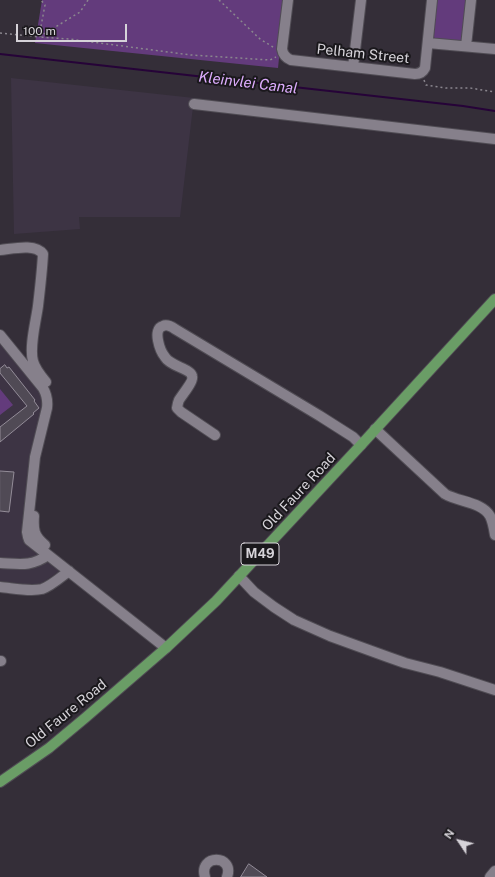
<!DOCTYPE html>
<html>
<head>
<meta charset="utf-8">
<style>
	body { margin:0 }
	#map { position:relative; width:495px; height:877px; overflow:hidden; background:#342e38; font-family:"Public Sans",sans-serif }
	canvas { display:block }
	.north { position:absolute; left:439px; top:821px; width:40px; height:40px; -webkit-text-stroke:3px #1a181c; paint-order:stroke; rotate:305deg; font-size:11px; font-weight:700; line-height:16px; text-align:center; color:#d6d3d9 }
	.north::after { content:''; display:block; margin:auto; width:14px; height:18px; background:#d6d3d9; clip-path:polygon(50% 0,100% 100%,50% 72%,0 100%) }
	.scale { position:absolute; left:16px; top:24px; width:111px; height:18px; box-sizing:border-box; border:2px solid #d6d3d9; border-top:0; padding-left:5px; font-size:12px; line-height:14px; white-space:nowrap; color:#d6d3d9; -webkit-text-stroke:3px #1a181c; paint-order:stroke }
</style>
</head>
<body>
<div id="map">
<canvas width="495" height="877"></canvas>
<div class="north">N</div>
<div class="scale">100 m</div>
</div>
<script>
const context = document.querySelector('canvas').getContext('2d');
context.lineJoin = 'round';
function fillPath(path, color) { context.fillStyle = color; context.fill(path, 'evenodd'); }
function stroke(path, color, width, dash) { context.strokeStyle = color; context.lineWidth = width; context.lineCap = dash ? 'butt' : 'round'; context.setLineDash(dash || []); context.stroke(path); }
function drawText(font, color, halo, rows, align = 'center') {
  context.font = font + ' "Public Sans",sans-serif'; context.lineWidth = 4; context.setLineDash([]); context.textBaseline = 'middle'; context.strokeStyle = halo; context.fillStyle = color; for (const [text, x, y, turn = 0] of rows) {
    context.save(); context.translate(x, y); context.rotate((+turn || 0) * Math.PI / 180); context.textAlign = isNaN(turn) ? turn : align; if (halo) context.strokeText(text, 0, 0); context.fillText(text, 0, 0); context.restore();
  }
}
fillPath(new Path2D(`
	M11,78L194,98L180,217H79L80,229L14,234Z
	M0,329L44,384L30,531L61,567L58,572L42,583L32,585L0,581Z`), '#3d3444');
fillPath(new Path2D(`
	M42,0H285L278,68L35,43Z
	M435,0H469L462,41L460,42L436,40L433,36Z
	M0,389L13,405L0,415Z`), '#633b7c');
stroke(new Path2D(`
	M0,54L463,106L495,111`), '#260338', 2);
const building = new Path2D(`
	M5,365L7,368L9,367L35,400L34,401L39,408L33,413L34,414L0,442V427L27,406L0,373V369Z
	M0,471L14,472L9,512L0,511Z
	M249,864L267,877H241Z`);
fillPath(building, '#504a55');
stroke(building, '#938c98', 1);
const minor = new Path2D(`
	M288,0L282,49C283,55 286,58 291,60L415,74C420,74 423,72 425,68L432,0
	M428,43L495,49
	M466,46L471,0
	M353,67L361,0
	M194,104L495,139
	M0,250C12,249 35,243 43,254C42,272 40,289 38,306C36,321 29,347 33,361C35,369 41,376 46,382
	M0,335L43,388C47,395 48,400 47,408L35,457L27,532L28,537L29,540L166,648
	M375,429L445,494C459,502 482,502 490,516C493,522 494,529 495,535
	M215,435L181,412L177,408L178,403L179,400C182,395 194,381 192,376C191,369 170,366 165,357C160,351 152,329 163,326C167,324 172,327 175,329L320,416L353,437L361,445
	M34,516C33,530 34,536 45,545
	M0,563C20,564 31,567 48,555
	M239,576L254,592L274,607L294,620L330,636L388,657L405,663L440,672L495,690
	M0,587C12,588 30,592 42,589C51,586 61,577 69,571
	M0,661H1
	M205,877C198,854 235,854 227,877
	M490,877L495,871`);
const major = new Path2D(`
	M0,782L49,748L85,718L166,648L216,601L361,445L495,299`);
stroke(minor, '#504c54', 12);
stroke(major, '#504c54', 12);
stroke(new Path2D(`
	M88,0L80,12L39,37L69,39L191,55L270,60L276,57
	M219,0L260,39L273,47
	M0,33L39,37L45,5L41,0
	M424,80L426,85L446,88H470L495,92`), '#8a868e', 1.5, [2, 3]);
stroke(minor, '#86808b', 10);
stroke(major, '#6a9d66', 10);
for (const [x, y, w] of [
	[260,554,38]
]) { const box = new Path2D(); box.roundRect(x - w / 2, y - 11, w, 22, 3); context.fillStyle = '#1a181c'; context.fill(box); stroke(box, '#d6d3d9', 1); }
drawText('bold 13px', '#d6d3d9', null, [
	["M49",260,554]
]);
drawText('14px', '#d6d3d9', '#1a181c', [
	["Pelham Street",363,54,6],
	["Old Faure Road",299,492,-47],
	["Old Faure Road",66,714,-39]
]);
drawText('italic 15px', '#dbabfb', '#1a181c', [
	["Kleinvlei Canal",248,83,7]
]);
</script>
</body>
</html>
